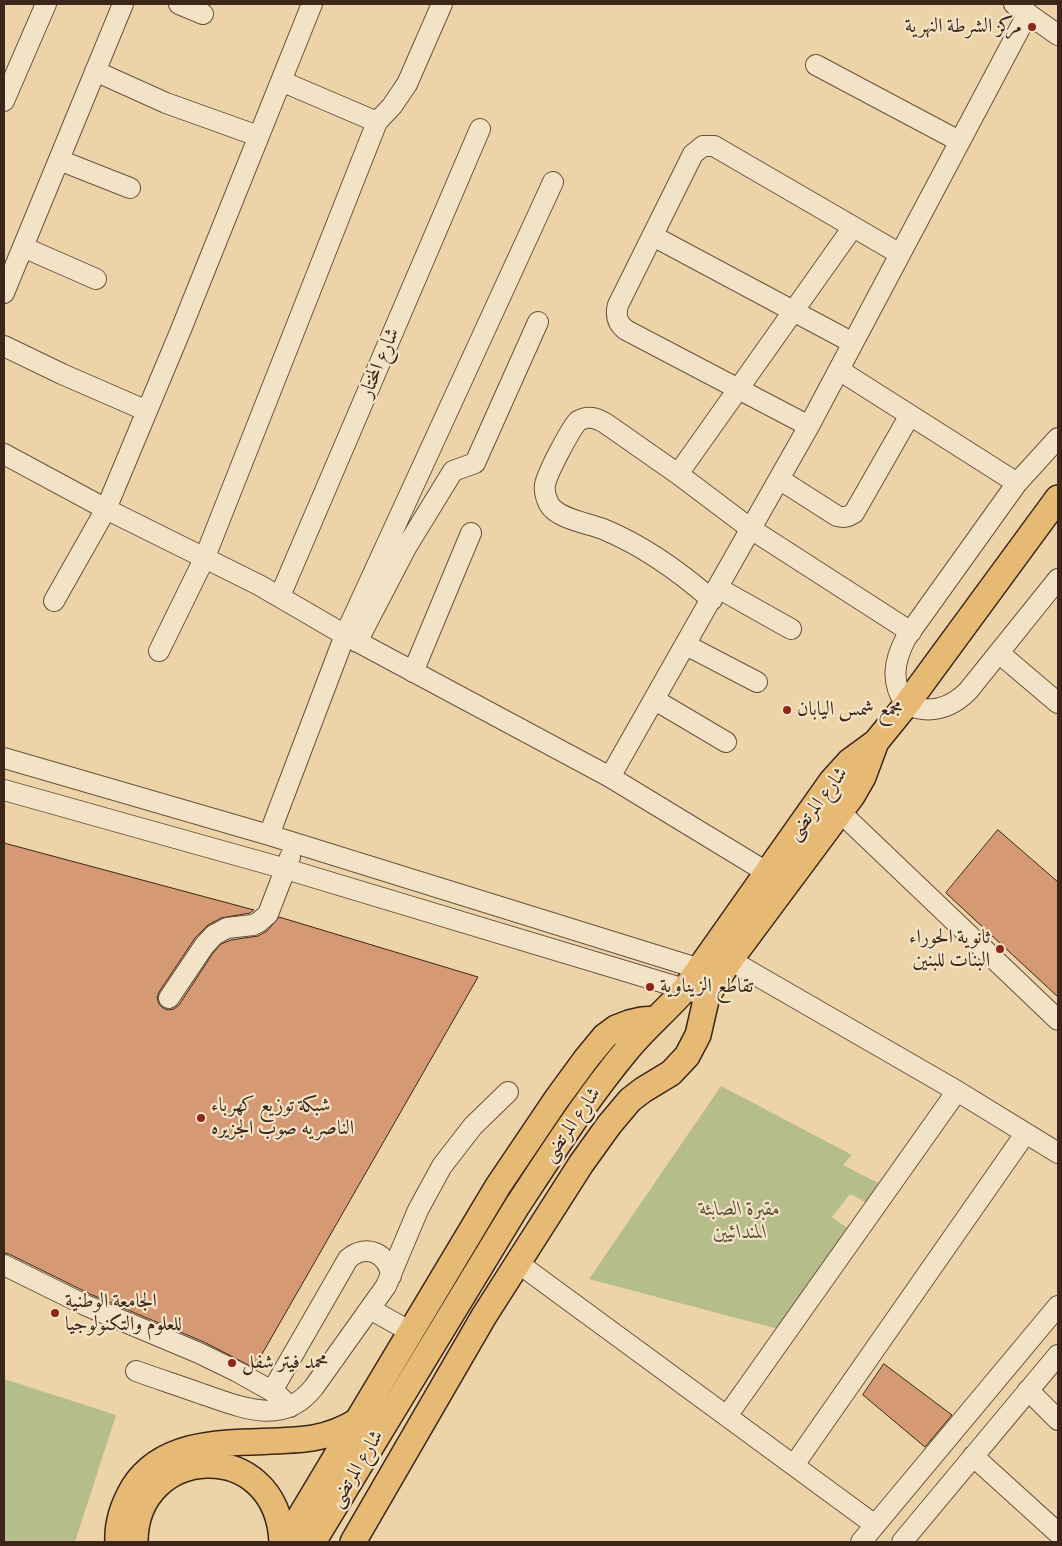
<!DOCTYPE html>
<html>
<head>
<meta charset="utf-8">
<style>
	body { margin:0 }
	#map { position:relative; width:1062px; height:1546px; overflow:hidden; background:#edd4a8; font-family:"IM FELL Great Primer",serif }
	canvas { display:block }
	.frame { position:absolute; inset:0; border:5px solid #3c261a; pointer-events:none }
</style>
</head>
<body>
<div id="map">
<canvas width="1062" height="1546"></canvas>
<div class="frame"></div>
</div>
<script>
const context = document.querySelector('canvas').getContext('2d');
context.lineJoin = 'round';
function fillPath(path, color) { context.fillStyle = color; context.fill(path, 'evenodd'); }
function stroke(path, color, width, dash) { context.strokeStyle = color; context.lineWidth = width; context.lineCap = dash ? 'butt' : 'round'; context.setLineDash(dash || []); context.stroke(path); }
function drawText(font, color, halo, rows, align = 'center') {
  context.font = font + ' "IM FELL Great Primer",Amiri,serif'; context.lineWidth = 4.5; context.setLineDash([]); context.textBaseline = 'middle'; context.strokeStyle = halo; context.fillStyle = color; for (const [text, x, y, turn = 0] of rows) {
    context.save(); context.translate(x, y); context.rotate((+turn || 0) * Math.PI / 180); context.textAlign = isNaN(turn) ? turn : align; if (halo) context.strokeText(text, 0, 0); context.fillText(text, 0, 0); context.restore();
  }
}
fillPath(new Path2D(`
	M721,1086L852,1155L843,1165L878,1183L867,1203L850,1194L832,1217L847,1228L778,1329L589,1279Z
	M4,1379L116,1415L75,1542H4Z`), '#b5bd8a');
const building = new Path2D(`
	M998,830L1058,882V997L946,893Z
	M4,843L254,910L250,913L221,918L208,925L195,938L159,992L157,998L159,1004L163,1008L168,1010L174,1009L179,1005L213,953L221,944L231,940L258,936L267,931L279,917L478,977L254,1368L204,1342L90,1294L9,1254L4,1253Z
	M884,1364L952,1415L925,1447L863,1395Z`);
fillPath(building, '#d59a74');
stroke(building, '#3c261a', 1);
const minor = new Path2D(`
	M179,4L203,14
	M1014,4L1058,35
	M816,65L959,141
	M95,71L166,103L258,136
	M281,81L377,122
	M4,101L46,4
	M59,160L130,188
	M653,236L853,343
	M23,247L96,279
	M4,293L123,4
	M4,346L62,374L147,411
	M839,370L1017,483
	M809,426L626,330C617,323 615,316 618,305L693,154L703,146H714L900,254
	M1058,438L1017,483L906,638C894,661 890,682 906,705C930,714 950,709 968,691L1058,579
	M4,454L106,509L259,585L345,635L610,777L768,873
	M678,474L853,227
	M779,479L837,516C844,518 848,517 854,513L910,415
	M718,588L791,629
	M280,596L480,129
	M712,600C679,571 644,546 603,529C588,523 557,519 549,504C546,498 544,492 545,485C547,473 570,430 578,421C588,415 596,418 605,423L678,474L751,529L911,632
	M54,601L106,509L180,332L312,4
	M357,642L407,546L453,471L475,463L538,322
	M686,645L757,682
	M159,651L205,557L377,122L392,106L407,84L442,4
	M999,653L1058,703
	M413,672L471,533
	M655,700L726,742
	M4,758L269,835L713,973
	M610,777L809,426L1028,13
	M4,790L286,869L698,993
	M840,812L1058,1020
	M269,835L345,635L553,182
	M730,960L957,1091L1058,1153
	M169,998L204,946L214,935L227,928L253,925L259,922L268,914L290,857
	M518,1263L875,1525
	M4,1265L85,1305L199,1353L236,1371L277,1394L290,1407
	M370,1309L411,1332
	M136,1371C158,1379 180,1386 202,1394C241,1407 283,1427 314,1387L386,1286L418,1210L442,1166L473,1126L508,1092
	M1028,1390L1058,1420
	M272,1391L348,1259C366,1243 388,1253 391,1276
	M727,1416L957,1091
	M973,1456L1058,1533
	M794,1465L1025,1134
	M861,1542L1058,1306
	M902,1542L1058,1355`);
const major = new Path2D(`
	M118,1542C117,1523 123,1505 133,1488C170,1429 255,1447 313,1438C330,1435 345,1429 359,1420
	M135,1542C135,1444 277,1435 282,1542
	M285,1542L498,1186L556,1100L586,1059L605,1036L616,1028L629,1023L642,1020L656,1019
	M313,1542L517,1206C552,1153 587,1098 627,1050C645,1028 667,1010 685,989L831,782L850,761L876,742L906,705L1058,498
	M353,1542L484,1316L581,1164L609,1125L630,1100L643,1090L671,1073L687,1056L698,1035L707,996L730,960L852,796L863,777L876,742`);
stroke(minor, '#68523e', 22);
stroke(major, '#3c261a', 28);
stroke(minor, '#f3e3c6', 20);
stroke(major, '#e6ba74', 25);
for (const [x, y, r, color] of [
	[1032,27,5,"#8f2418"],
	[787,710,5,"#8f2418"],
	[1000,949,5,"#8f2418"],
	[650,987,5,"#8f2418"],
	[201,1118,5,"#8f2418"],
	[55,1313,5,"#8f2418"],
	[232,1363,5,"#8f2418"]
]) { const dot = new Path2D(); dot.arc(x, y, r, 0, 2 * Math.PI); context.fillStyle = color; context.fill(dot); stroke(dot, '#f3e3c6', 2); }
drawText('20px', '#3c261a', '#f3e3c6', [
	["مركز الشرطة النهرية",1022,27,"right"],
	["مجمع شمس اليابان",797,710],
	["ثانوية الحوراء",990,938,"right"],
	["البنات للبنين",990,961,"right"],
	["تقاطع الزيناوية",660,987],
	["شبكة توزيع كهرباء",211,1106],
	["الناصريه صوب الجزيره",211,1129],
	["الجامعة الوطنية",65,1302],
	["للعلوم والتكنولوجيا",65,1325],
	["محمد فيتر شفل",242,1363]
], 'left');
drawText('20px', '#3c261a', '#f3e3c6', [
	["شارع المختار",380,363,-67],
	["شارع المرتضى",818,804,-53],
	["شارع المرتضى",572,1125,-55],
	["شارع المرتضى",357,1469,-59]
]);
drawText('italic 20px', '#5a4c36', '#f3e3c6', [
	["مقبرة الصابئة",740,1210],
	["المندائيين",740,1233]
]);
</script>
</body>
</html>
